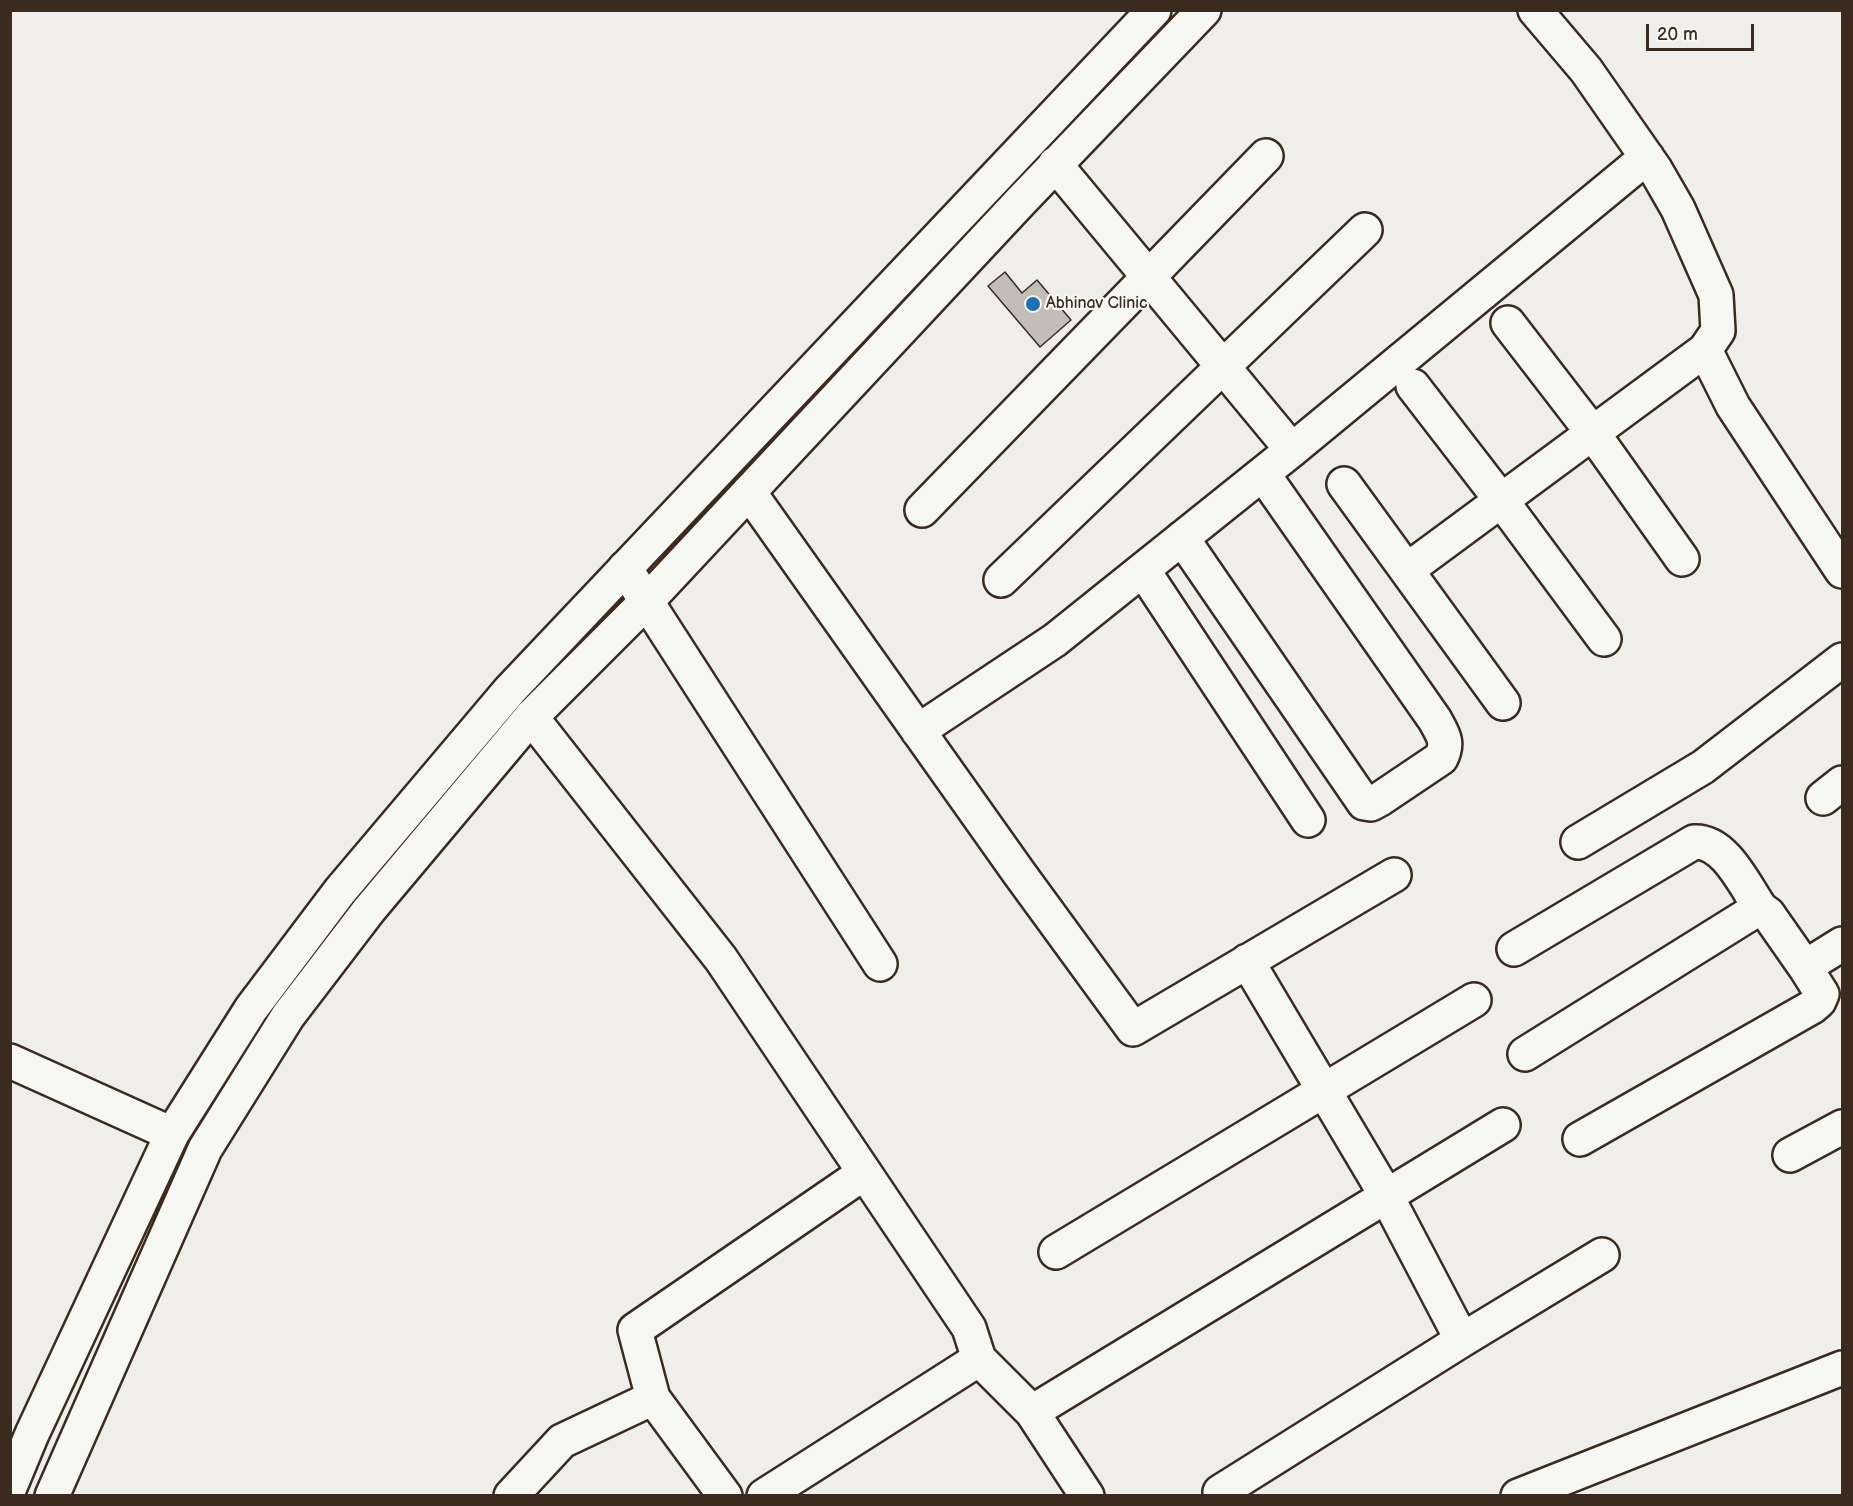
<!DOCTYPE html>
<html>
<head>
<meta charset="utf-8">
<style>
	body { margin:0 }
	#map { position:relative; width:1853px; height:1506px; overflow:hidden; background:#efeeea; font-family:"Balsamiq Sans",sans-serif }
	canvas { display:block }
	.frame { position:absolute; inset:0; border:12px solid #3b2a1e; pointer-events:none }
	.scale { position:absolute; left:1646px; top:24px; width:108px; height:27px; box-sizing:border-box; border:3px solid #3b2a1e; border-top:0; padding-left:8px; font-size:18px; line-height:21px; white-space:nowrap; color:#3b2a1e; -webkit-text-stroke:4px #f6f6f2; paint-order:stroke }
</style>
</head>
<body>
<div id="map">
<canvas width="1853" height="1506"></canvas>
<div class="frame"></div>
<div class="scale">20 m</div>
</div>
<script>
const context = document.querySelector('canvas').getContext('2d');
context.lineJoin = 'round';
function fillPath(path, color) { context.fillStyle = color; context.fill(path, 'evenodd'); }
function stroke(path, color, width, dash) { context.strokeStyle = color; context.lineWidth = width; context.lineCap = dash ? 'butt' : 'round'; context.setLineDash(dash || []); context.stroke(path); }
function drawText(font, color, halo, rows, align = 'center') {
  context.font = font + ' "Balsamiq Sans",sans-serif'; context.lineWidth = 4.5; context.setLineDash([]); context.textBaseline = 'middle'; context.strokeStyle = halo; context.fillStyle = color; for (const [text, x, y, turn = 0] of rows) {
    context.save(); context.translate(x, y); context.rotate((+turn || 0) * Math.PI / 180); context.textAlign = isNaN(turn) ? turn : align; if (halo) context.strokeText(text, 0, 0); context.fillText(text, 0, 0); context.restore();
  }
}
const building = new Path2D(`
	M1005,272L1022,293L1037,280L1071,320L1040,347L988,286Z`);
fillPath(building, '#c2bdb7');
stroke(building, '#3b2a1e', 1.5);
const street = new Path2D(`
	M1055,164L1292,450
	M1508,323L1592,432L1682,559
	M1705,350L1733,406L1842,571
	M1413,386L1501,500L1604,639
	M1344,484L1503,703
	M749,492L1019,873L1133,1029L1394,875
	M922,510L1266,156
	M1182,538L1364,803L1371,804L1380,799L1441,758C1449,742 1443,735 1435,720L1263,474
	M625,568L880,964
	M1143,570L1308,820
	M1407,570L1705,350L1718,331L1716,295L1678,209L1655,169L1586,70L1535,10
	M1001,580L1365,230
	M531,717L721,959L969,1328L979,1359L1032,1412L1087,1496
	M918,731L1055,640L1292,450L1647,157
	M1823,798L1842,783
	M1578,842L1703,767L1842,660
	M1514,949L1694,842C1725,840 1745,886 1761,909
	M1247,961L1386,1195L1462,1340
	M1525,1054L1756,910L1761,909L1768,914L1805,967
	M10,1061L172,1134
	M1580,1139L1812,1007L1819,1001L1822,994L1805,967L1842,944
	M1790,1155L1842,1127
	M1056,1252L1474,1000
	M1032,1412L1503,1125
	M1220,1492L1462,1340L1602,1255
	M511,1496L562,1441L653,1398
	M725,1496L653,1398L635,1330L864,1173
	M764,1496L979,1359
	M1518,1496L1842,1368`);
const secondary = new Path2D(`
	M10,1487L32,1434L172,1134L251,1009L340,891L510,690L1154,10
	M52,1496L205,1149L288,1016L369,910L531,717L647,601L1021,201L1204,10`);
stroke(street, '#3b2a1e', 38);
stroke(secondary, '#3b2a1e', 38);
stroke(street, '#f6f6f2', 33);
stroke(secondary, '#f6f6f2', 33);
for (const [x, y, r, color] of [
	[1033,304,8,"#1f6fb2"]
]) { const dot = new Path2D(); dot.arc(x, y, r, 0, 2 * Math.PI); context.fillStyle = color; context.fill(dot); stroke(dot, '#f6f6f2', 2); }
drawText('16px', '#3b2a1e', '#f6f6f2', [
	["Abhinav Clinic",1046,304]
], 'left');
</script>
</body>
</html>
